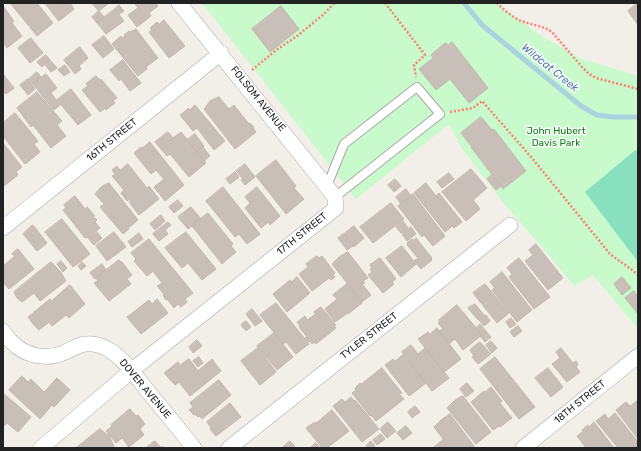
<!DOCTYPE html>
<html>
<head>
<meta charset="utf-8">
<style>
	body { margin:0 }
	#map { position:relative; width:641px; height:451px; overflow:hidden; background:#f2efe9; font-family:Rubik,sans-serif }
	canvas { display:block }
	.frame { position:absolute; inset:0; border:4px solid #222; pointer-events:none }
</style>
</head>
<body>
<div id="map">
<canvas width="641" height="451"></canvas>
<div class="frame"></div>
</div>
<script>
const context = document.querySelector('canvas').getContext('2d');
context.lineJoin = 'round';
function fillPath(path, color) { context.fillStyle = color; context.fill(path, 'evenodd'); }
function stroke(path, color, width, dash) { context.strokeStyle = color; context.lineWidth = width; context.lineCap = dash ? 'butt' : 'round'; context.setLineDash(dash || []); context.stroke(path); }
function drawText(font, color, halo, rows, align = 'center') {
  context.font = font + ' Rubik,sans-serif'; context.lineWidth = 3; context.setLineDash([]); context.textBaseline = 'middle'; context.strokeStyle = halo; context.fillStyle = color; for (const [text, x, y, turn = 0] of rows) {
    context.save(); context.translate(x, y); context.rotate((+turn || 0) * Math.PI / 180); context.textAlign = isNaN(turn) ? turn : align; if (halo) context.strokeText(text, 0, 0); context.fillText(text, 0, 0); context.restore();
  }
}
fillPath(new Path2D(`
	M202,3H496L502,8L543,37L580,58L638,76V329L593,275L574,286L543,248L505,205L463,150L449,124L356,199Z`), '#c8facc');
fillPath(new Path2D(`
	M638,149V262L585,192L633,152Z`), '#88e0be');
stroke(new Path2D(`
	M464,3L482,25L581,106L597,115L614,117H638`), '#aad3df', 5);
const building = new Path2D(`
	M13,3H37L53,23L37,36L11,4Z
	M45,3H70L74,9L59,21Z
	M92,3H109L99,11Z
	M134,3H155L158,6L149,13L151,16L137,27L128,15L138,8Z
	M638,3V25L628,11Z
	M119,5L124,11L119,14L115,9Z
	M3,6L14,21L12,23L22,36L7,48L3,42Z
	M281,6L299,29L270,52L252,29Z
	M115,9L124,21L106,34L97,23Z
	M99,11L104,17L97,23L92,17Z
	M164,20L185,46L169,58L149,32L152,30L150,28L157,22L159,24Z
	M136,29L158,58L146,67L147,69L138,76L112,44L121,36L123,38L125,37L124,35L129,31L130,32L133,30L134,31Z
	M104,36L114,49L103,58L92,45Z
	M31,38L43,53L30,63L18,48Z
	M452,42L488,88L469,103L450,79L436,90L419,69L433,58L431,55L445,43L448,45Z
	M80,47L88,58L79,66L81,69L75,74L64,60Z
	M46,55L50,60L42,67L37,62Z
	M50,60L57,68L51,72L45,65Z
	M123,60L141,83L130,91L121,79L119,81L110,70Z
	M65,65L70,72L64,76L58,70Z
	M37,72L41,77L33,84L29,79Z
	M3,74L14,88L6,94L3,91Z
	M46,74L57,88L44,98L33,84Z
	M96,76L100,80L101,79L117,98L113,101L115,103L106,110L105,108L100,112L82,90L88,86L86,84Z
	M28,79L35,89L28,95L20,85Z
	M71,89L91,115L78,125L57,100Z
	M37,92L62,121L57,125L66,136L51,148L33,125L31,127L17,108Z
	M51,93L60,105L54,110L44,98Z
	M219,97L229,109L234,105L249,124L250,123L254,127L253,128L256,132L235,149L204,109L210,101Z
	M195,105L225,141L214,150L197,128L193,131L180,115L189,108L190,110Z
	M15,113L38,141L34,144L40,152L25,164L3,136V123Z
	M481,117L492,130L494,129L526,171L503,189L471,147H472L461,133Z
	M168,132L173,138L181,132L206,163L189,177L170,154L167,156L155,142Z
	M195,134L204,146L197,152L187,140Z
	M150,142L184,185L165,201L154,187L164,179L156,170L151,174L134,153L141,147L142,148Z
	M3,143L22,167L16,172L18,175L4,186L3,184Z
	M203,147L210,156L204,161L197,152Z
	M276,160L296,186L294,188L304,199L286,214L256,176Z
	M128,164L147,188L149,186L159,199L139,215L129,202L131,200L130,199L127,201L121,193L124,190L112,176L115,174L112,170L117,166L120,170Z
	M245,164L255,177L245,185L241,180L243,179L236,171Z
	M471,169L487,188L473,200L480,209L466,221L442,192Z
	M235,172L239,177L230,184L226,179Z
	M449,173L454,179L442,188L437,182Z
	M492,175L501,186L496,190L487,179Z
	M395,179L401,186L394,192L388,185Z
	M109,183L138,220L128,228L129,229L123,234L100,207L104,204L95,194L101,187Z
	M426,183L436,196L439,193L462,222L454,228L452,226L445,232L414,193Z
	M223,187L260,234L247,244L239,234L235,237L206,201Z
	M257,187L280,216L270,225L268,222L261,228L245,208L250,203L245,197Z
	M406,189L411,196L401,204L396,197Z
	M413,194L445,236L433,246L424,235L422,237L398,206Z
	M75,196L85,209L87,207L95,216L92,218L93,219L95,218L97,220L95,222L100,228L96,231L102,238L94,245L87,237L85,238L63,210L66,208L64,205Z
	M178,200L183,206L174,213L169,207Z
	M391,203L404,219L373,243L360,227Z
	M191,207L201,219L188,229L178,217Z
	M208,213L233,244L231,246L236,252L222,264L192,226Z
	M161,215L165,221L155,230L150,224Z
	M62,219L90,254L73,267L45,232Z
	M403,221L408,228L401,233L396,227Z
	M168,222L171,225L165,230L168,234L159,241L153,234Z
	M33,225L47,243L37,251L23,234Z
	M354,226L364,238L354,247L344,234Z
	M411,227L416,234L407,241L402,234Z
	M114,232L126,247L107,261L96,246Z
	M186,232L216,269L202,280L188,263L182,268L165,248Z
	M139,233L143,239L132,247L128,242Z
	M344,234L353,246L347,250L338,238Z
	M416,238L432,258L431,259L432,260L421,269L414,261L418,258L407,245L408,244L407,243L412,239L413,240Z
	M149,239L193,293L185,299L187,302L181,307L178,304L174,308L167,299L166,300L163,295L164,294L157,286L162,283L153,271L147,276L134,261L136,259L131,253Z
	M536,244L563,278L548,290L525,261L533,255L529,250Z
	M402,246L416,264L401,277L386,258Z
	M18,249L34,269L9,289L3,282V266L15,256L12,254Z
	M348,252L368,278L363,281L365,283L362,284L371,295L362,302L332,264L339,257Z
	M317,256L319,258L322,256L335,273L333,275L335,277L331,280L329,278L312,291L299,274L308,267L306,264Z
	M380,258L396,279L392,282L394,284L383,293L368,275L372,272L370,269L372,268L370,265Z
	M519,258L550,297L534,309L509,277L512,274L507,268Z
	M119,260L121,262H122L132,275L127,279L131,284L109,301L94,283L98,281L96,278Z
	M61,261L67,268L63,272L57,264Z
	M51,262L60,271L66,281L40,301L34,293L22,302L17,298L14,292Z
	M82,262L86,266L81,270L78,266Z
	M102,264L106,270L95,279L90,273Z
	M502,272L532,310L517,322L492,290L495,288L490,282Z
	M297,277L310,293L287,312L273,294L290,280L291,282Z
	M622,277L631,288L622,295L614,284Z
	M347,284L362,303L348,314V313L335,322L325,309L337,299L333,295Z
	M485,284L509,313L497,323L473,293Z
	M70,285L85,304L69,318L66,315L52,326L49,322L39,330L33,324L28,317L50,299L51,301Z
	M634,291L638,297V314L625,298Z
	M157,299L168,313L141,334L127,317L149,300L152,304Z
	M276,303L309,344L296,354L286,342L283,344L260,315Z
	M475,304L484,315L478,320L468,308Z
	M457,305L482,335L463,350L455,339L449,344L439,331L443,329L438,323L440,321L439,320Z
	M321,307L336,325L334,327L336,328L316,344L315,342L312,344L310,341L309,342L305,338L307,337L299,327L300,326L297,322L305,316L307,320L316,314L314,312Z
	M252,309L262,321L255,326L246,314Z
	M486,315L490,321L484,326L479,320Z
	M511,318L516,324L510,328L506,322Z
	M246,321L251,327L246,331L241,325Z
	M480,324L491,337L485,342L480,336L482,335L476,328Z
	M518,326L522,331L514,337L510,332Z
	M437,328L461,359L444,372L418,339L428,332L430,334Z
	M274,333L293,357L277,370L257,346Z
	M197,340L202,346L193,353L189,347Z
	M491,341L497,348L492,353L486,345Z
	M480,342L491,354L478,364L472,357L474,356L470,350Z
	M411,345L418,354L425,348L449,378L432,391L402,352Z
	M258,348L276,372L260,385L241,361Z
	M561,348L573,363L576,361L578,365L576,367L580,372L567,382L552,364L560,358L556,352Z
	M403,355L426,383L409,396L385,365L393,359L395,361Z
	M199,357L203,363L198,367L193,361Z
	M495,357L535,407L519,419L480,369Z
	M189,359L198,371L212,359L221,371L190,396L179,382L175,385L164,373L178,362L180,365Z
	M382,368L402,393L399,394L404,399L376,421L371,415L370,416L352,393L356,390L355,389L356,388V387L360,383L361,384Z
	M548,368L563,387L551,397L535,378Z
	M22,376L28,382L31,379L44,392L57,378L70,390L54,407L52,405L40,419L9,390Z
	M219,380L231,395L202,419L200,416L198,417L195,414L194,415L189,410L193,407L190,403Z
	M467,383L474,391L466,397L460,389Z
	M491,387L502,401L500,403L512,418L500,427L499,426L493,430L471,402L484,391L485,392Z
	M3,393L31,417L18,432L7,423L3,427Z
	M463,396L491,432L476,444L447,408L454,401Z
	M351,397L354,401L355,400L379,429L362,442L333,406L342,399L345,402Z
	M637,401L638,403V439L616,410L626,402L630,406Z
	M230,403L241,417L216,436L210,429L211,428L207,422Z
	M415,406L420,412L412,418L408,412Z
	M130,409L136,416L138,415L145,424L140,429L144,435L129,447L122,438L116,443L106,431L112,426L111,425Z
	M332,410L349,431L327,448H322L306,428L315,422L316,423Z
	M615,413L638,442V447L637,448H618L596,421L605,414L608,419Z
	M450,414L474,446L472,448H450L434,427L441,420Z
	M388,422L396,431L387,438L380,429Z
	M594,422L614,448H586L577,436L583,431L582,430L588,425L589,427Z
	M406,426L412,433L403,440L397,433Z
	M100,429L109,436L114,446L112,448H76Z
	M381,434L385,439L377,445L373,440Z
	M443,440L449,448H433Z
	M155,441L161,448L162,446L164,448H146Z
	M290,441L295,446L293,448H282Z
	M371,441L375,446L372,448H368L366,446Z
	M316,443L320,448H311V447Z`);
fillPath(building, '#c7bfb8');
stroke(building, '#c4b6ab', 1);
const service = new Path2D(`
	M327,186L344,144L417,87L440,114L335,197`);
const minor = new Path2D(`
	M3,228L221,53
	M3,331C6,335 9,340 13,343C25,356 47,360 63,353C77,347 85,340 101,346C121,353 137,378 150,394C165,412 180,430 194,448
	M41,448L131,371L336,208L335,197L179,3
	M229,448L510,225
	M523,448L638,356`);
stroke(service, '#a9a9a9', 10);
stroke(minor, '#a9a9a9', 16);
stroke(new Path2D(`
	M385,3L425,55L414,65L416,77
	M497,3C503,9 511,16 519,20C530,25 542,25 552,32L582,67L589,74L596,78L638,89
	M252,70L275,51L297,36L324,14L334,3
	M450,112L473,108L482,101L532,158L610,254C619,261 629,267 638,275`), '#fa8072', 2.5, [2, 2]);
stroke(service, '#fff', 8);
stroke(minor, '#fff', 15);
drawText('10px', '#222', '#fff', [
	["FOLSOM AVENUE",258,99,51],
	["16TH STREET",112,140,-39],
	["17TH STREET",302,234,-39],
	["TYLER STREET",369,336,-38],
	["DOVER AVENUE",145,389,50],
	["18TH STREET",580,402,-39]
]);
drawText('10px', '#0c8416', '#fff', [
	["John Hubert",556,131],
	["Davis Park",556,143]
]);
drawText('italic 11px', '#4a7aab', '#fff', [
	["Wildcat Creek",550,68,39]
]);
</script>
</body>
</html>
